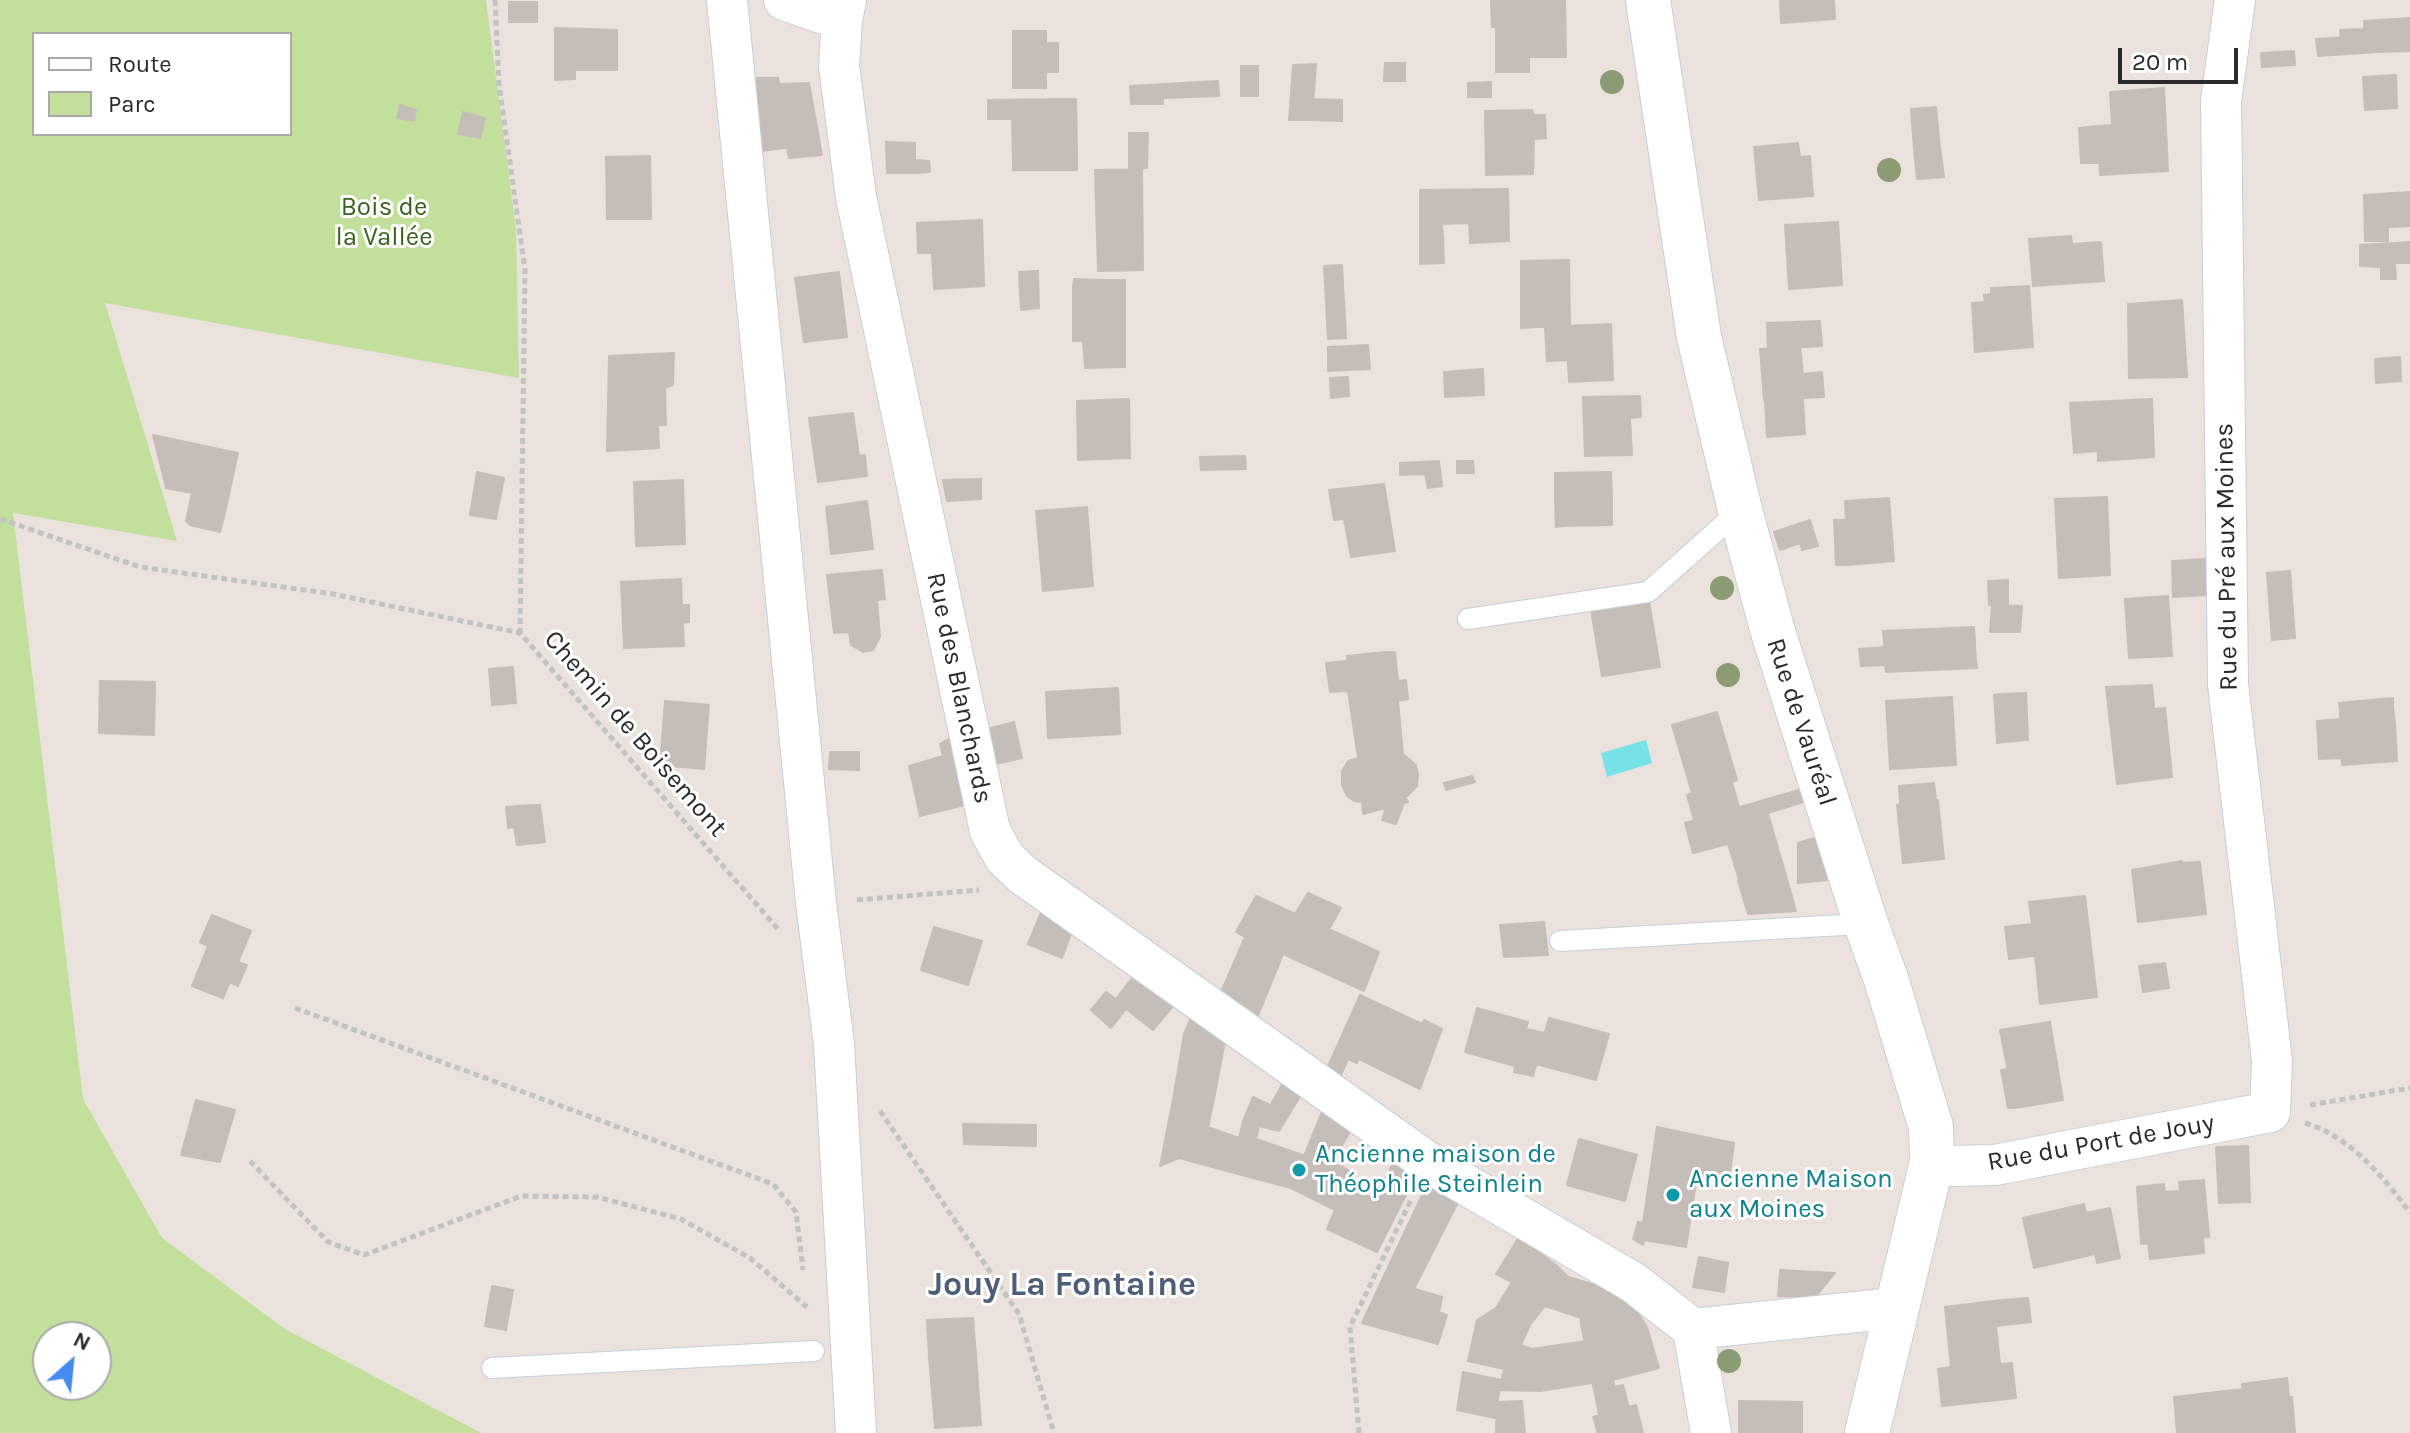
<!DOCTYPE html>
<html>
<head>
<meta charset="utf-8">
<style>
	body { margin:0 }
	#map { position:relative; width:2410px; height:1433px; overflow:hidden; background:#ebe2dd; font-family:Karla,sans-serif }
	canvas { display:block }
	.legend { position:absolute; left:32px; top:32px; width:260px; height:104px; box-sizing:border-box; background:#fff; border:2px solid #aaa; margin:0; padding:10px 14px; list-style:none; font-size:24px; color:#2a2a2a }
	.legend li { display:flex; align-items:center; gap:16px; height:40px }
	.legend b { width:40px; border:2px solid #aaa }
	.north { position:absolute; left:32px; top:1321px; width:80px; height:80px; box-sizing:border-box; background:#fff; border:2px solid #aaa; border-radius:50%; rotate:27deg; font-size:22px; font-weight:700; line-height:32px; text-align:center; color:#2a2a2a }
	.north::after { content:''; display:block; margin:auto; width:28px; height:36px; background:#468bef; clip-path:polygon(50% 0,100% 100%,50% 72%,0 100%) }
	.scale { position:absolute; left:2118px; top:48px; width:120px; height:36px; box-sizing:border-box; border:4px solid #2a2a2a; border-top:0; padding-left:10px; font-size:24px; line-height:28px; white-space:nowrap; color:#2a2a2a; -webkit-text-stroke:6px #fff; paint-order:stroke }
</style>
</head>
<body>
<div id="map">
<canvas width="2410" height="1433"></canvas>
<ul class="legend">
<li><b style="height:10px;background:#fff"></b>Route</li>
<li><b style="height:22px;background:#c2df9c"></b>Parc</li>
</ul>
<div class="north">N</div>
<div class="scale">20 m</div>
</div>
<script>
const context = document.querySelector('canvas').getContext('2d');
context.lineJoin = 'round';
function fillPath(path, color) { context.fillStyle = color; context.fill(path, 'evenodd'); }
function stroke(path, color, width, dash) { context.strokeStyle = color; context.lineWidth = width; context.lineCap = dash ? 'butt' : 'round'; context.setLineDash(dash || []); context.stroke(path); }
function drawText(font, color, halo, rows, align = 'center') {
  context.font = font + ' Karla,sans-serif'; context.lineWidth = 6; context.setLineDash([]); context.textBaseline = 'middle'; context.strokeStyle = halo; context.fillStyle = color; for (const [text, x, y, turn = 0] of rows) {
    context.save(); context.translate(x, y); context.rotate((+turn || 0) * Math.PI / 180); context.textAlign = isNaN(turn) ? turn : align; if (halo) context.strokeText(text, 0, 0); context.fillText(text, 0, 0); context.restore();
  }
}
fillPath(new Path2D(`
	M0,0H486L516,230L519,378L105,303L177,541L13,513L83,1099L162,1238L285,1329L481,1433H0ZM34,34H290V134H34ZM48,1337H96V1385H48Z`), '#c2df9c');
fillPath(new Path2D(`
	M1646,740L1652,763L1607,777L1601,753Z`), '#76e2e8');
const building = new Path2D(`
	M1491,0H1565L1566,57H1517L1516,26L1492,27Z
	M1780,0H1834L1835,19L1781,23Z
	M509,2H537V22H509Z
	M2410,18V51L2377,52L2376,35L2341,37L2340,30L2364,29V21Z
	M1496,26H1516L1517,57H1529V72H1496Z
	M555,28L617,30V70H575V79L555,80Z
	M1013,31H1046V43H1058V72H1046V88H1013Z
	M2376,35L2377,52L2318,56L2316,39Z
	M2294,51L2295,65L2262,67L2261,53Z
	M1385,63H1405V81H1384Z
	M1316,64L1312,120H1289L1293,65Z
	M1241,66H1258V96H1241Z
	M2396,75L2397,108L2365,110L2363,77Z
	M754,78H778L779,84L809,83L822,155L789,158L787,148L759,151Z
	M1218,81L1219,96L1163,98V104H1131L1130,86Z
	M1491,82V97H1468V83Z
	M2164,88L2168,171L2100,175L2097,126L2112,125L2110,92Z
	M1052,99L1054,156L1034,157L1035,164H1013L1012,119H988V100Z
	M1052,99H1076L1077,156H1054Z
	M1314,99L1342,100V121L1312,120Z
	M400,105L416,110L414,121L397,118Z
	M1936,107L1940,147L1914,149L1911,109Z
	M1532,110L1534,115H1545L1546,138L1534,139L1533,174L1486,175L1485,111Z
	M463,112L485,118L480,138L458,134Z
	M2097,126L2099,163H2081L2079,128Z
	M1129,133H1148L1147,168L1129,169Z
	M886,142L915,143V173H887Z
	M1798,143L1800,157L1810,156L1813,196L1759,200L1754,147Z
	M1940,147L1944,177L1917,179L1914,149Z
	M650,156L651,219H607L606,157Z
	M1054,156V170H1013V164H1035L1034,157Z
	M1054,156H1077V170H1054Z
	M915,160L929,161L930,172L915,173Z
	M1142,169L1143,270L1098,271L1095,170Z
	M1508,189L1509,241L1470,243L1469,223L1442,224L1443,238L1420,239V190Z
	M2410,192V226L2388,227V241H2365L2364,195Z
	M982,220L984,286L934,289L932,253H918L917,223Z
	M1838,222L1842,285L1789,289L1785,225Z
	M2071,236L2072,244L2101,242L2104,281L2033,286L2029,239Z
	M1443,238L1444,263L1420,264V239Z
	M2410,242V263H2395L2396,279H2381V267L2360,266V245Z
	M1569,260L1570,325L1521,328V261Z
	M1342,265L1346,338L1328,339L1324,266Z
	M1038,271L1039,308L1021,310L1019,272Z
	M839,272L847,337L804,342L795,278Z
	M1074,279L1098,280V289L1073,288Z
	M1098,280H1125V367L1085,368L1083,341H1073V288L1098,289Z
	M2029,286L2033,347L1975,352L1972,303L1985,302L1984,295L1991,294V288Z
	M2182,300L2187,377L2129,378L2128,304Z
	M1820,321L1822,346L1768,349L1767,323Z
	M1611,324L1613,380L1569,382L1566,326Z
	M1566,326L1568,360L1547,361L1545,327Z
	M1368,345L1370,369L1328,371V347Z
	M1800,347L1803,374L1822,372L1824,397L1764,400L1760,349Z
	M674,353L673,385L665,388L666,425H658L659,448L607,451L609,356Z
	M2400,357L2401,381L2376,383L2375,359Z
	M1483,369L1484,395L1445,397L1444,372Z
	M1348,377L1349,396L1331,398L1330,378Z
	M1640,396L1641,417L1630,418L1632,455L1585,456L1583,397Z
	M1803,398L1805,434L1767,437L1765,400Z
	M1129,399L1130,458L1078,460L1077,401Z
	M2152,399L2154,457L2098,461V451L2074,453L2070,403Z
	M853,413L859,456L865,455L867,476L818,482L809,418Z
	M153,435L238,453L234,471L210,467L200,511L224,517L220,532L190,525L186,521L192,493L166,488Z
	M1245,456L1246,469L1201,470L1200,457Z
	M1439,461L1442,486L1428,488L1425,474L1400,475V463Z
	M1457,461H1473L1474,473H1457Z
	M210,467L234,471L224,517L200,511Z
	M477,472L504,478L496,519L470,515Z
	M1602,472L1604,496L1612,495V525L1563,526L1562,499H1555V473Z
	M1602,472H1611L1612,495L1604,496Z
	M981,479V499L947,501L943,480Z
	M683,480L685,544L636,546L634,482Z
	M1384,484L1395,551L1351,557L1344,519L1334,520L1329,490Z
	M2107,497L2110,575L2059,578L2055,499Z
	M1889,498L1894,561L1848,565L1845,501Z
	M1555,499H1562L1563,526L1556,527Z
	M867,501L873,549L831,554L826,507Z
	M1087,507L1093,586L1043,591L1036,511Z
	M1810,520L1818,546L1802,550L1800,543L1780,550L1774,532Z
	M1834,520H1845L1848,565H1836Z
	M2206,559L2207,595L2173,597L2172,561Z
	M882,570L885,599L877,600L880,637L873,650L863,652L851,645L849,632L834,633L827,575Z
	M2290,571L2295,638L2272,640L2267,573Z
	M681,579L682,605H689V622L683,623L684,646L624,648L621,582Z
	M2008,580V604L1989,605L1988,581Z
	M2168,596L2172,656L2129,658L2125,599Z
	M1649,601L1660,667L1610,675L1605,633L1595,634L1591,609Z
	M1992,605L2022,606L2020,632H1990Z
	M1974,627L1976,661L1886,664L1883,631Z
	M1605,633L1610,675L1602,676L1595,634Z
	M1885,647V665L1861,666L1859,649Z
	M1385,652H1395L1398,681L1388,682Z
	M1385,652L1388,682L1406,680L1408,699L1398,701L1403,754L1358,758L1348,691L1330,692L1326,663L1347,661V656Z
	M1976,661L1977,668L1886,672L1885,665Z
	M513,667L516,703L492,705L489,669Z
	M100,681L155,682L154,735L99,733Z
	M2152,685L2154,709L2165,708L2172,777L2117,784L2106,687Z
	M1118,688L1120,734L1048,738L1046,692Z
	M2026,693L2028,740L2004,742L2002,694Z
	M2002,694L2004,742L1997,743L1994,695Z
	M1952,697L1956,765L1890,769L1886,701Z
	M2393,698V708L2370,710V700Z
	M2370,700V710L2340,712L2339,703Z
	M665,701L699,704L694,768L660,765Z
	M699,704L709,705L704,769L694,768Z
	M2393,708L2395,723L2389,727H2371L2370,710Z
	M2370,710L2371,727H2389L2395,723L2397,761L2342,765L2340,712Z
	M1717,712L1737,780L1732,782L1739,807L1694,820L1687,795L1692,793L1672,725Z
	M2340,719L2342,758L2319,759L2317,721Z
	M1014,722L1022,758L996,764L987,729Z
	M956,735L973,803L920,816L909,766L943,756L940,744Z
	M830,752H859V770L829,769Z
	M1403,754L1416,765L1418,775L1417,786L1407,796L1362,802L1354,801L1347,796L1342,785V771L1348,761L1358,758Z
	M1472,776L1475,782L1446,790L1444,783Z
	M1934,783L1936,800H1938L1944,859L1903,863L1897,805L1900,804L1899,786Z
	M1799,790L1803,802L1768,813L1764,800Z
	M1405,796L1408,802L1363,814L1362,801Z
	M1764,800L1787,879L1739,880L1728,844L1693,853L1685,823Z
	M1404,803L1396,824L1382,820L1386,807Z
	M532,805H540L545,842L537,843Z
	M532,805L537,843L517,845L514,827L508,828L506,807Z
	M1815,838L1828,880L1798,883V843Z
	M2182,861L2183,863L2200,862L2206,914L2138,922L2132,870Z
	M1787,879L1796,911L1748,914L1738,881Z
	M1308,893L1341,908L1329,929L1295,914Z
	M1256,896L1379,952L1364,991L1283,954L1254,1025L1218,999L1245,937L1236,932Z
	M2085,896L2097,997L2040,1004L2035,956L2009,959L2005,927L2032,924L2029,902Z
	M1043,908L1074,927L1068,942L1035,927Z
	M212,915L251,931L223,998L192,986L208,946L200,942Z
	M1544,922L1548,955L1504,957L1500,925Z
	M934,927L982,941L968,985L921,970Z
	M1035,927L1068,942L1062,958L1028,944Z
	M238,962L247,965L238,986L229,982Z
	M2165,963L2169,988L2143,992L2139,966Z
	M1135,974L1174,1005L1153,1030L1126,1009L1111,1028L1091,1010L1106,992L1116,999Z
	M1360,995L1422,1024L1424,1020L1442,1029L1420,1089L1359,1059L1357,1063L1348,1059L1339,1079L1326,1071Z
	M1477,1008L1528,1022L1526,1029L1545,1033L1533,1076L1514,1072L1515,1066L1465,1052Z
	M1191,1017L1225,1041L1213,1104L1174,1094L1184,1034Z
	M1549,1018L1609,1034L1596,1080L1536,1064Z
	M2050,1022L2063,1100L2015,1108L2000,1030Z
	M2008,1069L2015,1108H2008L2001,1070Z
	M1284,1081L1302,1093L1279,1131L1259,1126Z
	M1174,1094L1213,1104L1208,1127L1247,1141L1238,1174L1179,1158L1160,1166Z
	M1253,1097L1270,1105L1259,1126L1243,1121Z
	M196,1100L235,1110L220,1162L181,1155Z
	M1324,1107L1353,1127L1332,1162L1354,1173L1348,1186L1376,1200L1396,1156L1404,1162L1413,1181L1377,1252L1327,1229L1335,1210L1291,1188Z
	M1243,1121L1259,1126L1256,1139L1303,1155L1291,1188L1238,1174L1247,1141L1239,1138Z
	M963,1124L1036,1125V1146L964,1144Z
	M1657,1127L1734,1143L1729,1181L1697,1176L1686,1247L1644,1240L1643,1245L1633,1239L1638,1222L1643,1223Z
	M1579,1139L1637,1155L1625,1201L1567,1185Z
	M2248,1146L2250,1202L2219,1203L2216,1147Z
	M1430,1178L1460,1198L1411,1295L1382,1280Z
	M2204,1180L2209,1237L2141,1244L2137,1187L2164,1184L2165,1192L2180,1191L2179,1182Z
	M2084,1204L2086,1213L2110,1208L2120,1258L2097,1263L2095,1254L2034,1268L2023,1218Z
	M1519,1237L1556,1265L1515,1315V1326L1504,1369L1468,1361L1477,1320L1496,1308L1512,1282L1496,1274Z
	M2203,1238L2204,1253L2150,1259L2148,1243Z
	M1699,1257L1728,1263L1724,1292L1693,1287Z
	M1556,1265L1568,1277L1626,1294L1636,1310L1628,1317L1581,1324V1318L1545,1306L1530,1325L1521,1345L1532,1349L1540,1391L1499,1390L1515,1326V1315Z
	M1780,1270L1835,1273L1815,1297L1778,1296Z
	M1382,1280L1411,1295L1415,1289L1442,1297L1439,1312L1447,1315L1438,1344L1362,1323Z
	M492,1286L513,1290L506,1330L485,1326Z
	M2028,1298L2031,1322L2005,1325L2002,1300Z
	M2002,1300L2005,1325L1996,1326L2000,1364L2012,1363L2016,1398L1942,1406L1938,1369L1951,1367L1945,1307Z
	M1636,1310L1647,1327L1636,1337L1586,1349L1581,1324L1628,1317Z
	M973,1318L976,1355L929,1357L927,1320Z
	M1647,1327L1659,1368L1613,1380L1620,1410L1599,1415L1586,1349L1636,1337Z
	M1586,1341L1592,1383L1540,1391L1532,1349Z
	M976,1355L981,1425L935,1428L929,1357Z
	M1463,1372L1501,1380L1495,1418L1457,1410Z
	M2287,1378L2289,1397L2245,1401L2242,1384Z
	M1623,1385L1629,1408L1620,1410L1614,1387Z
	M2243,1389L2245,1401L2292,1397L2295,1433H2177L2174,1397Z
	M1522,1401L1525,1433H1496L1497,1402Z
	M1739,1401L1802,1402V1433H1739Z
	M1636,1405L1643,1433H1622L1616,1411Z
	M1616,1411L1622,1433H1598L1593,1417Z`);
fillPath(building, '#c4bdb8');
stroke(building, '#c7bdb7', 2);
const lane = new Path2D(`
	M1468,619L1648,592L1740,510
	M1560,941L1843,925L1865,921
	M492,1368L814,1351`);
const street = new Path2D(`
	M727,0L816,903L834,1044L856,1433
	M784,0L842,20
	M846,0L842,20L839,66L856,197L990,831L1005,858L1023,875L1429,1163L1634,1283L1693,1329L1895,1308
	M1932,1162L1953,1166L1995,1165L2270,1112L2272,1061L2228,684L2221,101L2235,0
	M1693,1329L1711,1433`);
const secondary = new Path2D(`
	M1648,0L1699,337L1740,510L1773,632L1865,921L1886,979L1931,1127L1932,1162L1867,1433`);
stroke(lane, '#c8ced7', 22);
stroke(street, '#c8ced7', 42);
stroke(secondary, '#c8ced7', 46);
stroke(new Path2D(`
	M495,0L499,84L525,270L520,633
	M0,519L140,567L333,594L520,633L778,929
	M857,900L979,890
	M295,1008L773,1184L796,1212L803,1270
	M2310,1105L2410,1088
	M880,1111L1019,1314L1054,1433
	M2305,1123C2349,1136 2384,1177 2410,1213
	M250,1161L328,1242L364,1255L521,1196L597,1197L681,1219L750,1258L807,1307
	M1359,1433L1350,1327L1411,1200`), '#c3c3c3', 5, [6, 4]);
stroke(lane, '#fff', 20);
stroke(street, '#fff', 40);
stroke(secondary, '#fff', 44);
context.fillStyle = '#8b9c74';
for (const [x, y] of [
	[1612,82],
	[1889,170],
	[1722,588],
	[1728,675],
	[1729,1361]
]) { context.beginPath(); context.arc(x, y, 12, 0, 2 * Math.PI); context.fill(); }
for (const [x, y, r, color] of [
	[1299,1170,8,"#0f9aa8"],
	[1673,1195,8,"#0f9aa8"]
]) { const dot = new Path2D(); dot.arc(x, y, r, 0, 2 * Math.PI); context.fillStyle = color; context.fill(dot); stroke(dot, '#fff', 3); }
drawText('26px', '#3c631e', '#fff', [
	["Bois de",384,208],
	["la Vallée",384,238]
]);
drawText('26px', '#2a2a2a', '#fff', [
	["Rue du Pré aux Moines",2227,557,-91],
	["Rue des Blanchards",959,688,78],
	["Rue de Vauréal",1801,722,72],
	["Chemin de Boisemont",635,734,49],
	["Rue du Port de Jouy",2101,1143,-10]
]);
drawText('26px', '#0d838f', '#fff', [
	["Ancienne maison de",1315,1155],
	["Théophile Steinlein",1315,1185],
	["Ancienne Maison",1689,1180],
	["aux Moines",1689,1210]
], 'left');
drawText('bold 34px', '#4d5e78', '#fff', [
	["Jouy La Fontaine",1062,1285]
]);
</script>
</body>
</html>
